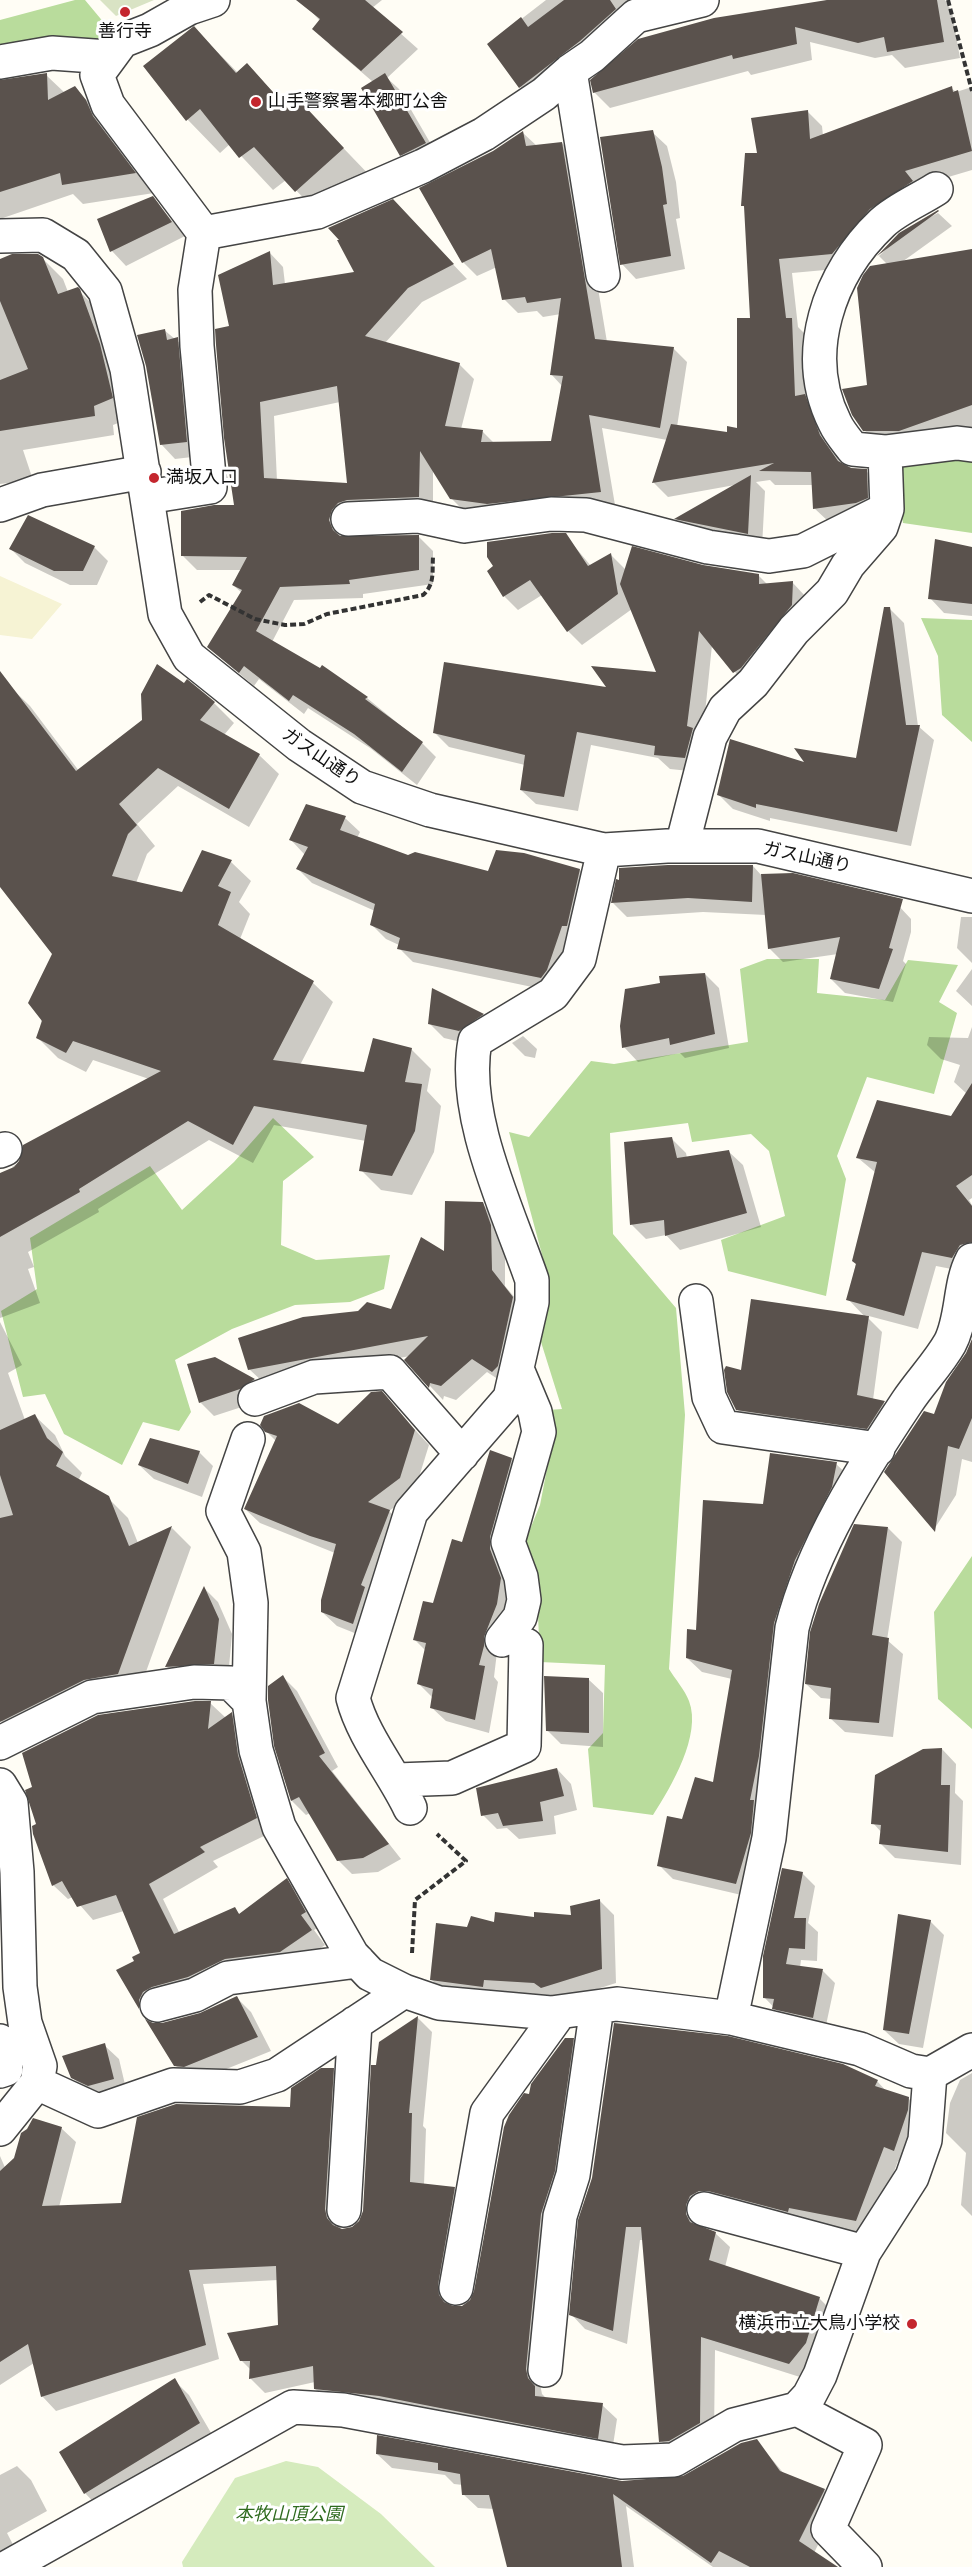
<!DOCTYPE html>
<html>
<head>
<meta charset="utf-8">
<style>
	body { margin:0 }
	canvas { display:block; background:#fffdf5 }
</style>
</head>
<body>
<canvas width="972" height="2567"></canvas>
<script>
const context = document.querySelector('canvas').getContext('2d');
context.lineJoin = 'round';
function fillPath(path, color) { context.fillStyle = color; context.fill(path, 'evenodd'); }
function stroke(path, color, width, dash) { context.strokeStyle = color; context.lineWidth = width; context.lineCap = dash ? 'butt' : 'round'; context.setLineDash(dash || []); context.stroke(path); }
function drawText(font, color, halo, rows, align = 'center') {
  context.font = font + ' Bitter,"Noto Sans JP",serif'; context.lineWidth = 6; context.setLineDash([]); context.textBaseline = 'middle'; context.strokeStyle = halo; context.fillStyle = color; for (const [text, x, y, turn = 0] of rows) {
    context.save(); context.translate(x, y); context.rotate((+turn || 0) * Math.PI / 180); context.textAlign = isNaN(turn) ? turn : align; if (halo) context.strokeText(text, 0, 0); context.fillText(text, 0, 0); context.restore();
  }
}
fillPath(new Path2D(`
	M0,576L62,604L32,639L0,635Z`), '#f6f3d4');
fillPath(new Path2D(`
	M286,2461L318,2467L381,2514L435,2567H183L182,2562L235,2478Z`), '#d5ebbd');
fillPath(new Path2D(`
	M75,0H85L110,30L100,48L0,52V20Z
	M910,431L950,435L972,432V533L903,523L896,483Z
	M921,618L972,620V742L942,715L938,656Z
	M767,959H819L817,993L885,1000L908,960L958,965L939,1002L957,1013L934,1094L867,1077L837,1156L846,1179L826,1296L728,1271L721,1240L785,1216L769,1151L751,1134L692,1142L688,1123L610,1133L613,1234L676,1308L685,1415L669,1669C675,1679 685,1690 689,1701C702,1735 671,1787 653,1815L593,1807L588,1749L603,1733L605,1665L540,1662L537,1591L526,1539L540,1505L552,1443L548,1410L562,1409L541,1342L547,1273L509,1132L529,1137L591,1061L614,1064L748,1042L740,969Z
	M273,1118L314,1157L283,1181L281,1245L316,1260L390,1255L384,1289L350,1302L295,1305L232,1329L175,1360L191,1412L179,1431L143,1422L122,1465L64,1434L45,1394L23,1397L1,1311L37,1289L30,1238L150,1166L182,1210L234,1162Z
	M972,1556V1729L938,1699L934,1612Z`), '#b9dc9c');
fillPath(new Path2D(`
	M100,0H154L116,16Z`), '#d9e3c4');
fillPath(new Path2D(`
	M301,0H382L372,8L418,49L387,78L399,89L439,158L415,169L401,155L373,82L330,45L320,21Z
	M546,0H644L536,103L520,87L489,44Z
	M827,0H945L952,12L960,58L905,68L892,55L875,58L810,42L812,60L751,75L748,71L610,108L594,92Z
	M194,28L238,73L247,65L291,111L300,103L376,182L329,224L286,180L273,190L230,144L220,153L188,120L145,66Z
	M46,75L65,93L75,88L94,108L154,193L83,204L73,194L0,219V81Z
	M972,87V170L918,186L847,268L792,273L798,327L805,334L808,399L819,410L834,451L845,466L866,471L881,485V512L829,522L814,508V485H775L770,480L756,482L765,491L762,547L689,532L676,519L735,485L668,497L654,483L667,440L602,428L615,505L502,518L466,513L451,498L433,470V511L346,524L343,536L419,537L433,551V584L363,594V598L294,600L272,642L320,670L322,667L367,698L422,743L436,757L417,785L370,748L308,708L304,714L259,679L254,686L208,647L242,593L233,585L241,570H197L183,556L236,507L230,327L269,252L283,267L285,284L356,273L407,216L467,279L422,302L385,343L460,365L474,379L461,429L483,432L494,443L552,442L562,386L551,374L561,314L543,317L537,311L518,313L504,299L497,267L477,276L463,262L493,152L523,133L537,146L562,143L576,157L607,342L673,348L687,362L677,427L728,433L738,429L752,320L746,208L742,205L759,155L808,112L822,126L823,136L951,88L956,92ZM340,402L349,485L277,481L274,416Z
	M652,132L667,146L676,182L680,218L676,219L685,269L636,279L622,264Z
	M152,197L185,236L126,266L112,251L99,220Z
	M938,213L952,226L902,262L972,250V432L966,426L913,445H879L864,430L888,265L879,256L906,230Z
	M42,258L63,279L68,292L77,289L99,311L131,418L113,425L114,435L23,450L33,480L0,484V261Z
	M164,330L192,353L201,456L175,459L161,444Z
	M565,535L591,566L611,555L626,570L703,567L758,575L768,585L792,582L806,597L748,687L712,645L699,772L670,769L658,758L591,745L578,811L536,804L521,790L525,765L449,747L435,733L610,689L659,674L632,609L582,645L568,631L542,595L518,610L504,596Z
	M94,547L108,561L97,585H70L25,563L11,549Z
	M972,548V616L944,613L930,598Z
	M889,608L904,623L918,726L934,740L911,846L770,818V821L733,809L719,795L809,765L857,760Z
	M0,677L30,706L79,771L214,703L234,723L224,735L259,755L279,774L249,827L178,786L137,824L155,846L147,854L136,883L183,894L231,862L251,881L239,902L250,914L240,939L313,983L333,1002L300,1065L365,1074L411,1049L431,1069L427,1091L441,1106L434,1152L412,1195L381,1190L361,1170L366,1141L274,1125L253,1163L209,1140L98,1209L99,1212L28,1252L34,1267L28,1269L40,1303L0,1318V1183L24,1179L12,1167L149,1079L93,1060L86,1072L58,1058L38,1038L54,954L0,884Z
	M307,805L345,818L360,832L357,838L408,857L489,873L580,870L594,885L556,992L413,962L399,948V945L386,939L372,925L375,911L312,883L298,869L305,855L291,840Z
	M753,866L762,876L897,904L911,919V932L903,961L906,964L893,1002L845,993L831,979L838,954L783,962L769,948L766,915L703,912L627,917L613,903Z
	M961,917H972V963L957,948Z
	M972,969V1006L956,991Z
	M705,974L719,988L729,1048L685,1058L680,1053L638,1062L624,1047Z
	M434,990L483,1015L497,1029L474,1045L444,1038L430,1024Z
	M972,1027V1198L969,1200L972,1205V1260L967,1272L936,1266L918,1329L865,1315L882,1332L873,1400L884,1403L898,1417L882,1442L752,1424L737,1409L743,1372L865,1317L848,1299L876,1173L858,1158L951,1117L967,1094L954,1082L960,1065L941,1059L927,1045L929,1037L968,1038Z
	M523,1036L537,1049L535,1058L525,1056L512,1043Z
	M672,1139L686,1153L687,1158L728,1151L743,1165L761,1227L680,1250L666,1235L646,1239L632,1225Z
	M482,1204L497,1218L505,1240V1286L527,1312L507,1385L487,1372L456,1400L444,1396L443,1400L406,1360L410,1356L264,1383L249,1369L392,1311L445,1254Z
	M0,1322L22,1365L8,1373L25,1420L35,1416L55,1435L65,1456L82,1473L78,1481L108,1498L128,1518L138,1543L172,1528L191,1547L138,1694L21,1741L0,1720Z
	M972,1347V1462L962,1459L956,1495L935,1528V1416Z
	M214,1358L254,1380L268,1394L254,1403L214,1416L200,1402Z
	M381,1393L429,1445L414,1493L389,1511L403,1525L367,1638L337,1626L322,1612L335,1553L260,1523L245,1509L276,1441L266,1431L338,1426Z
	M199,1452L213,1466L202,1497L154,1479L139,1465Z
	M511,1459L526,1473L515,1594L497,1652L494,1677L498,1682L489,1733L446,1721L431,1707L433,1698L419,1684L426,1651L415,1640L463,1544Z
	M836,1464L851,1478L809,1575L750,1897L673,1879L659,1865L683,1821L715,1783L732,1679L702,1672L687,1658L697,1631L765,1505Z
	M888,1528L902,1542L887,1640L903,1654L893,1737L845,1732L830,1718L832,1699L821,1698L806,1684Z
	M205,1589L218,1602L232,1634L228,1678L181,1681L167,1667Z
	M283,1677L297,1691L338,1767L332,1771L401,1859L378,1872L352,1874L338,1860L310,1813L306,1815L292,1801L276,1746Z
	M588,1679L603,1693V1747L561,1744L547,1730Z
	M210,1703L226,1718L231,1714L245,1728L270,1833L213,1861L218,1867L163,1899L180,1934L235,1909L240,1915L287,1880L301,1895L319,1927L314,1930L325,1945L294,1966L153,2020L140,2008L118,1971L136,1962L142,1953L124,1911L93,1920L73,1897L68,1899L53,1885Z
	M942,1749L956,1764L955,1793L963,1801L961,1865L895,1858L881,1844L882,1833L873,1823Z
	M557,1769L571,1784L577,1810L554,1816L556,1834L519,1839L507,1828L497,1829L483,1815Z
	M802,1873L815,1886L808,1923L818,1932L817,1961L801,1960L800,1968L823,1971L835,1983L825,2030L787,2021L764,1997Z
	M600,1901L614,1915L616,1983L556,2002L445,1994L431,1979L467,1929L572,1916Z
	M930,1921L944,1935L923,2048L899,2044L884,2030Z
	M237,1998L251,2012L271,2051L199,2080H190L175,2065L162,2025L201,2014Z
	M418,2018L432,2032L423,2126L426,2129L424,2185L454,2188L468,2203L452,2308L462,2307L471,2301L530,2095L573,2040L587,2054L540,2384L542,2394L547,2399L602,2405L617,2419L612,2452L329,2403L315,2389V2382L265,2393L251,2379V2370L241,2360L280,2326L278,2280L203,2284L219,2359L56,2411L42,2396L34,2363L0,2385V2156L10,2179L61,2128L76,2142L59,2207L122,2204L291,2109L333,2069L347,2083L339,2224L340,2229L343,2230L354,2228L361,2222L364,2212L380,2043Z
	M104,2045L119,2059L127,2093L104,2099L87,2092L72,2077Z
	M972,2073V2216L961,2205L966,2153L946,2133L950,2103L960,2080Z
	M877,2081L887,2092L909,2099L923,2113L908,2164L898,2161L870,2235L803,2222L699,2220L700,2227L715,2233L730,2247L725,2267L819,2298L833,2312L803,2378L715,2350L714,2437L675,2455L661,2441L644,2240H640L627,2344L585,2329L571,2314L580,2220Z
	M174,2380L189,2395L214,2438L99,2508L85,2493Z
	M756,2440L785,2475L824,2490L838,2504L814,2553L835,2567H713L626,2506L634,2567H509L494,2509L478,2508L463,2494V2485L454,2484L445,2475L392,2468L377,2454L618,2482L675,2480L742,2444Z
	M17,2466L31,2480L47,2511L7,2533L21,2560L0,2567V2475Z`), '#0003');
fillPath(new Path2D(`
	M296,0H365L403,32L361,71L312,29L320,19Z
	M564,0H610L616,9L580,41L519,88L487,44L521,17L528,27Z
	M827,0H937L944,42L887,52L884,37L858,43L795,27L797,44L733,59L732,55L593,93L590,80L638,39L714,18Z
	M194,26L236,73L247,63L289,110L300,101L344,148L295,192L254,147L239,158L200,109L186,121L143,66Z
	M47,73L48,100L75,86L86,100L93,116L136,173L62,185L60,173L0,192V80Z
	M385,73L426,143L400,156L361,88Z
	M952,86L953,92L958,90L972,151L905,171L913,181L870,209L832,254L779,259L786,318H792L795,396L805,394L820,435L838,461L851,468L867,469L868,498L856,503L813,509L811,472L759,471L774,463L652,483L671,424L727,432V426L737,428V318H750L744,206H741L745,153H757L751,118L808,110L810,139Z
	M653,130L662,167L667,204L663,205L671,256L620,265L600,137Z
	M523,131L526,146L562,142L595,339L674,347L660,428L589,415L601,492L487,504L450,499L420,451L419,497L347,500L338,503L332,510L329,520L333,530L340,536L419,535V570L349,580L350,584L280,587L256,631L320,668L322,665L368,697L365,699L423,742L402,772L354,734L293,695L289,701L244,666L239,673L207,647L242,590L232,585L247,557L181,556V511L214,505H234L224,438L216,345L215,329L229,326L218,275L270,251L273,285L354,272L337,240H339L328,228L393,199L454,264L408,288L365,336L460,363L445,426L483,430L481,442L551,441L563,376L550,375L561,298L527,303L525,297L502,300L491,249L462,263L419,188L493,151ZM337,386L347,483L264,478L260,402Z
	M153,196L172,222L110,252L97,219Z
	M938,210L939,211L877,256L899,233Z
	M972,249V405L899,431H863L852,415L842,389L867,385L857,288L863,275L870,266Z
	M12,254H38L43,257L58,294L78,287L80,289L100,344L113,398L94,406L95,416L0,431V380L28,369L0,301V259Z
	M165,329L167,340L178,337L187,442L160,445L146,366L137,335Z
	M751,475L748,534L674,519Z
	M28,515L95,546L83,571H54L9,549Z
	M552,533H566L588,566L611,553L618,594L567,632L530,580L503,597L487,571L493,566L487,557V542Z
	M935,539L972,547V604L928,599Z
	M632,546L703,565L759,574V584L793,581L792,605L741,668L733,673L699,631L687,726L693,728L685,758L654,755L655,746L577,732L564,797L520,790L525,755L433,733L444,662L606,687L591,666L656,672L620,584Z
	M884,607H890L906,725H920L897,832L756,804V808L717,795L730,739L804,762L794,748L856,758Z
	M157,664L184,683L187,679L215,702L200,720L260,754L229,809L158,768L119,804L137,825L128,834L112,876L182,892L202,850L232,860L218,886L231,892L218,925L314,981L273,1060L364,1072L373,1038L412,1048L405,1082L422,1084L415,1131L392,1176L359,1171L367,1125L254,1106L233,1145L188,1121L79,1189L80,1192L0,1237V1173L14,1167L19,1161L23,1145L161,1071L73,1041L66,1053L36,1038L42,1021L28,1003L52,954L0,887V671L76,771L142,720L141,694Z
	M306,804L346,816L340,830L408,855L415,852L488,871L496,850L524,853L580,869L567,926H562L547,970L541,978L397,949L400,938L370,925L375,904L296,869L308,847L289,840Z
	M668,865H753L752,902L688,898L611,903L616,879L619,880V868Z
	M793,873L903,899L889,948L893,949L879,989L830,979L840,937L768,949L761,874Z
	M705,973L715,1034L670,1045L669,1038L622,1048L620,1026L625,989L660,983L659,976Z
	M432,988L484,1014L459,1031L428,1024Z
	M972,1083V1175L956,1186L972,1206V1242L960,1245L952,1258L922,1252L904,1316L846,1300L856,1264L852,1261L877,1162L856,1158L877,1100L951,1116Z
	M672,1137L677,1158L729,1150L747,1213L665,1236L664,1220L630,1225L624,1142Z
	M445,1201L483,1202L491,1225L492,1270L513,1297L498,1366L492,1372L472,1359L441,1386L430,1383L429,1388L404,1360L428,1336L248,1370L238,1338L303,1317L358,1311L367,1302L391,1309L421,1237L444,1251Z
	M751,1299L869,1316L857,1395L885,1401L867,1429L736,1410L727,1392L724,1370L726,1366L741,1370Z
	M972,1339V1418L959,1449L948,1446L935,1532L884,1472L924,1411L934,1414L946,1382L966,1353Z
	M215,1357L255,1379L240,1389L199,1403L187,1364Z
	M382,1391L415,1430L400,1478L368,1502L390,1510L361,1585L365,1587L353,1624L321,1612V1600L336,1544L310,1536L244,1509L277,1436L265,1432L260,1425L264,1416L299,1403L338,1424L371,1392Z
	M35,1414L47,1438L63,1452L56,1466L109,1496L129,1546L172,1526L118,1674L84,1680L0,1722V1518L13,1515L0,1475V1430Z
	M150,1438L200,1451L188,1484L138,1465Z
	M490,1450L512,1458L490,1537V1549L501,1578L497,1604L484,1637V1646L479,1665L485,1666L475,1720L430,1708L433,1689L417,1684L426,1643L413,1640L423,1601L433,1603L452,1539L462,1542Z
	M770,1453L837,1462L832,1487L795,1560L774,1623L759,1756L750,1800H754L751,1833L736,1884L657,1866L667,1816L682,1819L695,1777L713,1782L732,1670L686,1658L687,1629L696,1630L703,1500L763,1504Z
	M854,1524L888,1527L872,1635L889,1638L879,1723L829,1719L831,1688L805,1684L810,1632L819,1604Z
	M204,1586L219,1619L214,1664L165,1667Z
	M283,1675L325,1753L319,1756L389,1844L363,1858L337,1861L299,1797L291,1801L274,1746L268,1700V1686Z
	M544,1676L589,1678V1733L546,1731Z
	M195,1701H211L208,1729L232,1712L238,1755L257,1818L200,1847L205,1852L149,1884L174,1934L235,1907L239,1914L287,1878L306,1912L301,1915L312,1930L280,1952L225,1959L188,1977L152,1987L143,1992L139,2000V2009L116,1970L134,1961L132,1957L140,1953L116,1895L77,1907L62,1881L52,1886L33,1834L32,1826L36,1824L25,1790L32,1787L22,1753L98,1715Z
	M942,1748L941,1785H950L948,1852L879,1844L881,1825L871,1824L875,1775L923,1749Z
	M557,1768L564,1796L540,1802L543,1821L503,1826L498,1813L481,1816L476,1788Z
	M782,1868L803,1872L794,1918H806L805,1949L789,1948L786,1964L823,1969L813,2018L772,2009L774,1999L763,1998V1956Z
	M600,1899L602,1969L541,1988L534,1983L484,1980L483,1987L430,1980L436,1923L467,1927L471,1916L494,1922L495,1912L534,1917V1912L571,1915L570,1906Z
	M898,1914L931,1920L909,2034L883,2030Z
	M237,1996L258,2037L184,2067L174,2066L145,2019L153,2023H162L200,2013Z
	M418,2016L409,2113H412L410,2182L455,2187L438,2285L439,2295L444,2302L453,2306H462L470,2300L474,2291L504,2127L509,2115L524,2093L529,2094L531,2084L565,2038H574L555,2171L541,2214L526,2369L528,2378L535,2386V2396L603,2403L598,2439L379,2396L314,2389L313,2366L249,2379L250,2361H240L227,2333L278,2325L276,2266L189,2270L206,2345L41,2397L28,2344L0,2362V2171L14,2158L21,2133L27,2129L33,2118L62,2127L42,2206L121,2203L137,2117L176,2104L290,2107L291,2088L321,2068H334L325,2209L327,2218L333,2225L342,2229L352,2227L359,2221L363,2211L371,2065H376L379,2042Z
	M614,2023L728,2036L843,2064L878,2080L875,2086L909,2097L908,2110L894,2151L884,2147L856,2221L789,2208L788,2212L708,2191H699L690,2196L686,2205V2214L690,2222L716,2232L709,2260L820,2297L806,2343L789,2364L701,2337L700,2423L669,2441L659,2442L641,2227H626L613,2331L569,2315L578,2220L592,2178Z
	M105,2043L114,2079L88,2086L71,2078L62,2056Z
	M175,2378L200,2423L84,2494L59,2452Z
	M377,2435L622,2481L683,2476L741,2443L757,2439L780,2471L825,2489L799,2541L838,2567H750L719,2551L711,2563L613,2494L622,2567H507L489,2495H462L460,2474L438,2470V2463L376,2454Z`), '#5a524d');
const minor = new Path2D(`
	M0,62L52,53L108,57
	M570,71L603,275
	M936,189C919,200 897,209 882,223C829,273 800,354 835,423C839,432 847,441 853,449L885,452L957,443L972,445
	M204,233L108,105L97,75L122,41L150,30L189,8L213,0
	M0,236L43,235L76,255L105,291L127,369L165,614L189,657L299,745L362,787L430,810L604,850L667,846H758L972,896
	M147,497L210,487L197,346L195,290L204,233L317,212L423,166L484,134L544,94L570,71L592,56L636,16L702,0
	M0,505L42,490L144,472
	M348,519L418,516L464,526L551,514L586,515L708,547L769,556L803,551L887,509
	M682,846L710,737L725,709L753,683L794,630L832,592L848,565L881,527L887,509L885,452
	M0,1151L5,1149
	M696,1301L709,1397L723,1427L878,1449
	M255,1399L314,1377L390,1372L462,1454
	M248,1439L223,1511L244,1552L251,1603L249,1701
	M502,1640L520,1617L524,1600L521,1577L508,1542L539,1432L535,1412L517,1369
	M0,1743L92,1697L194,1682L231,1683L249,1701L256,1750L279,1827L352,1955L370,1974L404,1991L439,2003L551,2013L617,2004L731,2018L860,2049L911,2071L930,2074L972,2050
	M397,1780L452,1778L524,1746L526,1645
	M0,1785L11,1803L17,1872L20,1987L25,2023L40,2066L37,2083L0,2129
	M410,1808C393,1772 363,1737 353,1698L411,1512L510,1398L532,1302V1280C508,1210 461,1115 475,1041L553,994L579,959L604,850
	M157,2005L195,1995L228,1978L358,1961
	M731,2018L769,1838L792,1628C813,1546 861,1471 907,1402C921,1381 938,1364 950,1343C963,1318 959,1285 972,1260
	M0,2041L6,2069L0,2071
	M37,2083L98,2111L173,2085L240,2087L277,2075L404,1991
	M704,2209L864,2252
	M344,2210L355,2023
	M456,2288L487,2113L560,2012
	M545,2370L560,2216L573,2175L597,2007
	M797,2409L809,2396L820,2375L864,2252L912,2177L925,2140L930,2074
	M8,2567L293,2407L343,2410L622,2462L674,2460L734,2425L797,2409L865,2445L828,2529L865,2567`);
stroke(minor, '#444', 36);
stroke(new Path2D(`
	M948,0L972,91
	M200,602L209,595L255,619L285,625L304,624L327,614L423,595C435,584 432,572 433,557
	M412,1953L415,1900L466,1861L437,1834`), '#333', 4, [6, 3]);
stroke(minor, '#fff', 33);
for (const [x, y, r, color] of [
	[125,12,6,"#c4262e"],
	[256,102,6,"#c4262e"],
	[154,478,6,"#c4262e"],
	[912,2324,6,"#c4262e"]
]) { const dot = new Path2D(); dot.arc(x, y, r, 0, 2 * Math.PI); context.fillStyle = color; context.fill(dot); stroke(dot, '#fff', 2); }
drawText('18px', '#111', '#fff', [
	["善行寺",125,32,"center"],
	["山手警察署本郷町公舎",268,102],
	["満坂入口",166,478],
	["横浜市立大鳥小学校",900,2324,"right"]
], 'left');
drawText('18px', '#111', '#fff', [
	["ガス山通り",321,758,34],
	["ガス山通り",807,858,12]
]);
drawText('italic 18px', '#2f6b1f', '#fff', [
	["本牧山頂公園",289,2515]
]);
</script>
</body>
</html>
